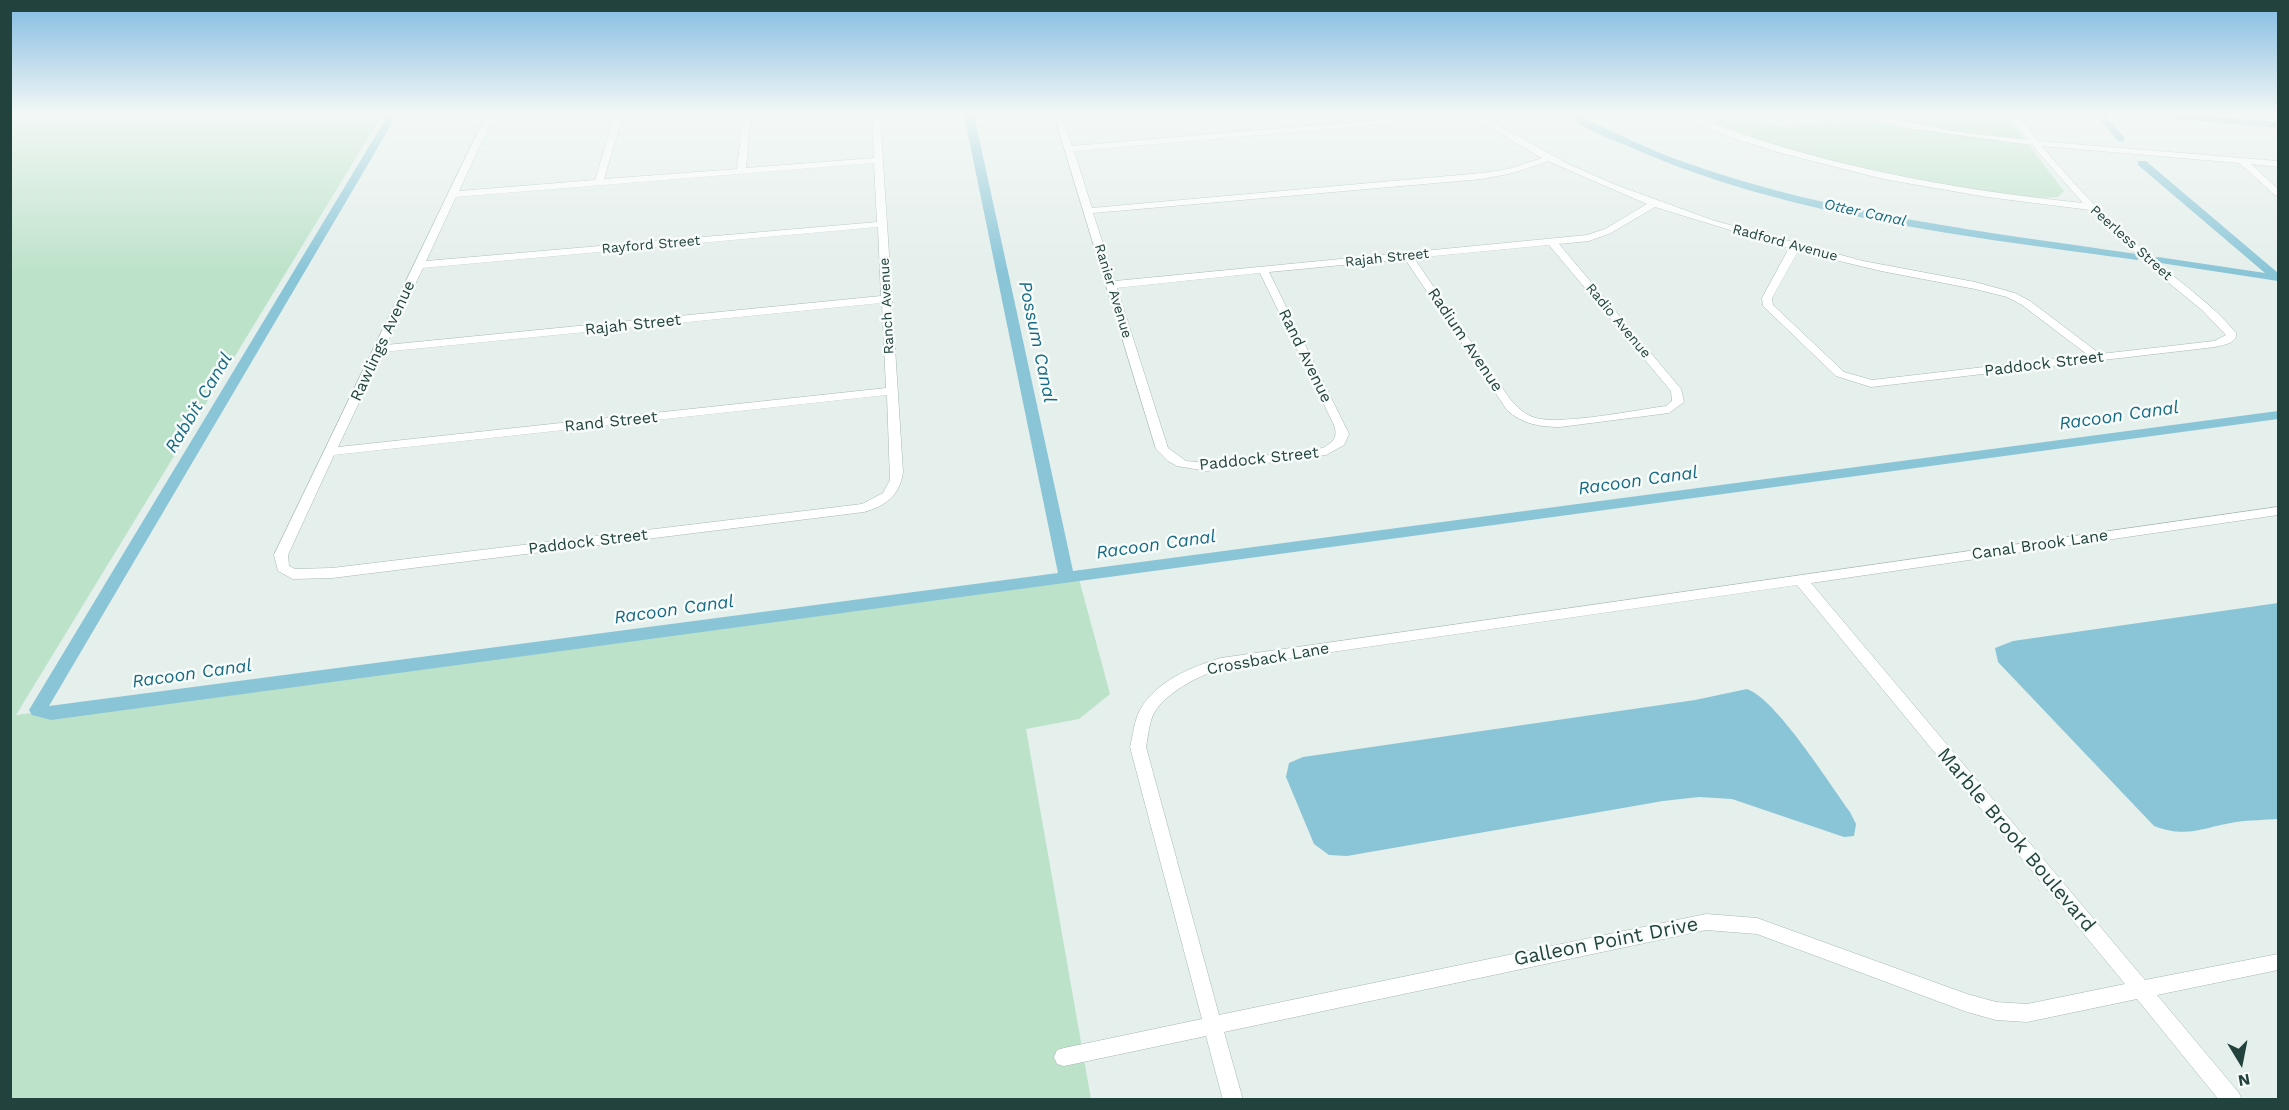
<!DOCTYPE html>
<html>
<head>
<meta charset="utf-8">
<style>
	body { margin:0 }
	#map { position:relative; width:2289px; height:1110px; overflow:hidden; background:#e5efec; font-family:"Work Sans",sans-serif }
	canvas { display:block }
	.frame { position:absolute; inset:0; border:12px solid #22433d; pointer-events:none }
	.north { position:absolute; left:2211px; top:1032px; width:60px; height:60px; -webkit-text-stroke:4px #f7fbf9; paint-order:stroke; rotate:170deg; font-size:16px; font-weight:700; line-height:24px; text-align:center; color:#22433d }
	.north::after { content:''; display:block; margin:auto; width:21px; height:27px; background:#22433d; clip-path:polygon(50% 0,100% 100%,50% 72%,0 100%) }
</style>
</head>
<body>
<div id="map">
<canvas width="2289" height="1110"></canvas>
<div class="frame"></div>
<div class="north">N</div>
</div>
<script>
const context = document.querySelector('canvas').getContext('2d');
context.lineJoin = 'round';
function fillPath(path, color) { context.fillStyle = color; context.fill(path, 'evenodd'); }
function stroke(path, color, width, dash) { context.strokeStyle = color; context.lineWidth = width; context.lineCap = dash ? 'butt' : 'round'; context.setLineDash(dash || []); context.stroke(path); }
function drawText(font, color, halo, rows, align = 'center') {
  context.font = font + ' "Work Sans",sans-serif'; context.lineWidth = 5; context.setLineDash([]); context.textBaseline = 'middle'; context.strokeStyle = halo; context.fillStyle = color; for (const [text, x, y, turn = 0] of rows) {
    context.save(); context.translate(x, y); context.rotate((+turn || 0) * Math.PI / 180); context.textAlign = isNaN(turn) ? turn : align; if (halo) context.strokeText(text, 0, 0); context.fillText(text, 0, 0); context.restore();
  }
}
fillPath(new Path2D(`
	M10,115H382L16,715L1079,579L1110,694L1079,719L1026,729L1091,1099H11Z
	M1723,115H1751L1760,121L1788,128L1820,122L1878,121L1908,115H2006L2064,191L2058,197L2036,198L1980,195L1802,155L1715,124L1718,117Z`), '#bde2ca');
fillPath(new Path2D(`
	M2278,603V819C2265,820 2250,820 2236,822C2203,827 2189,839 2154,826L1998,662L1995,648L2013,641Z
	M1747,689C1776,699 1829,783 1850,812L1856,824L1854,836L1844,837L1732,799L1699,797L1663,801L1347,856L1329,855L1314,844L1286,777L1289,763L1303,757L1695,700Z`), '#8ac5d7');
fillPath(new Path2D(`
	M388,115H397L49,706L1058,573L964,115H974L1073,571L2278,411V419L51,720L32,715L29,710L32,705Z
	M1566,115H1578C1614,132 1649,150 1687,163C1831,214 1986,232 2137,254L2143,257L2137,260C1972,237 1788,217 1635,149C1613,140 1585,130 1566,115Z
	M2096,115H2105L2124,137V141H2118Z
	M2160,115H2201L2278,122V128L2164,118Z
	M2138,161H2146L2278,273V281L2154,262V258L2158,257L2265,273L2138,165Z`), '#8ac5d7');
const minor = new Path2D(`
	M486,115H494L459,191L595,180L615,115H623L604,179L737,169L743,115H751L746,168L874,158L872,115H880L903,472C900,495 886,506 864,512L332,578L293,579L278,571L274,555ZM874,163L877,222L426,261L456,197ZM878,227L881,296L386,345L423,268ZM882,303L886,388L338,447L383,352ZM887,395L890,480L883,493L862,504L332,568L295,569L289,566L288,555L334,455Z
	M1054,115H1062L1072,146L1435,115H1480L1568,164L1616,185L1715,221L1863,261L1975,282L2015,293L2030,301L2100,354L2214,341L2226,335L2202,310L2152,269L2090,210L1987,197L1883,179L1777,152L1727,136L1677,115H1690C1817,165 1948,189 2083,203L2032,145L1907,128L1851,115H1869L1960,132L2028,140L2010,115H2019L2038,141L2278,161V167L2251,164L2278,189V196L2275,195L2239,163L2042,146C2077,190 2118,229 2160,265C2186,287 2214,306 2236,333C2238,343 2223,345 2215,347L1871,387L1836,376L1763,306L1762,298L1789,248L1655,207L1611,233L1589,241L1559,244L1681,389L1684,402L1669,413L1560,427C1540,427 1522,424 1507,410L1405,259L1269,272L1349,434L1344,445L1326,455L1207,471L1177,466L1168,461L1156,449ZM1471,117L1542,158L1508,169L1482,173L1092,208L1074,151ZM1548,161L1647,204L1605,229L1587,235L1115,281L1093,213L1482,179L1513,173ZM1549,245L1671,391L1672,401L1666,406C1636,410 1562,425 1536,418C1525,415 1517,407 1510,399L1414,258ZM1798,251L1881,271L1975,289L2007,297L2022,305L2088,355L1872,380L1844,372L1773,305L1772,298ZM1260,273L1334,425C1338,438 1334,441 1323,448L1207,463L1186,461L1168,448L1117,288Z
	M2278,507V515L1811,583L2145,980L2278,954V970L2157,995L2239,1093L2242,1100H2219L2137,999L2027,1022L1996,1020L1967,1012L1757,934L1706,930L1224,1032L1243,1100H1223L1206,1036L1064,1066L1057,1064L1054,1057L1057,1050L1064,1048L1202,1019L1130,747C1133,736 1134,721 1140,710C1156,681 1191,667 1221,658ZM1797,585L2125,984L2027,1004L1996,1002L1967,994L1757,918L1706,914L1219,1015L1146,747C1148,737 1149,724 1153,715C1164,693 1199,676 1221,668Z`);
stroke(minor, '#a7b8b4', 1);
fillPath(minor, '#fff');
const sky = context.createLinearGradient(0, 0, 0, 271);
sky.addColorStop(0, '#82bbe1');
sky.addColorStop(0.42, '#f3f8f6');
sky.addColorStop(1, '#f3f8f600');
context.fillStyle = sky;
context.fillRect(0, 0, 2289, 271);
drawText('14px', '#22433d', '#f7fbf9', [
	["Radford Avenue",1785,243,15],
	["Peerless Street",2131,243,42],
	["Rayford Street",651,245,-5],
	["Rajah Street",1387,258,-6],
	["Ranier Avenue",1113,291,73],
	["Ranch Avenue",887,306,-93],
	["Radio Avenue",1618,321,50]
]);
drawText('italic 15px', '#176a85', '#f7fbf9', [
	["Otter Canal",1865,213,12]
]);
drawText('16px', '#22433d', '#f7fbf9', [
	["Rajah Street",633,325,-6],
	["Radium Avenue",1465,340,56],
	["Rawlings Avenue",383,341,-65],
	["Rand Avenue",1305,356,64],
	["Paddock Street",2044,364,-7],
	["Rand Street",611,422,-6],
	["Paddock Street",1259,459,-6],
	["Paddock Street",588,542,-7],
	["Canal Brook Lane",2040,545,-8],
	["Crossback Lane",1268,659,-10]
]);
drawText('italic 18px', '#176a85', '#f7fbf9', [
	["Possum Canal",1037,342,78],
	["Rabbit Canal",199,403,-59],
	["Racoon Canal",2119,416,-8],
	["Racoon Canal",1638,481,-8],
	["Racoon Canal",1156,545,-8],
	["Racoon Canal",674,610,-8],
	["Racoon Canal",192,674,-8]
]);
drawText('20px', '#22433d', '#f7fbf9', [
	["Marble Brook Boulevard",2016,840,50],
	["Galleon Point Drive",1606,942,-11]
]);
</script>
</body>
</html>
